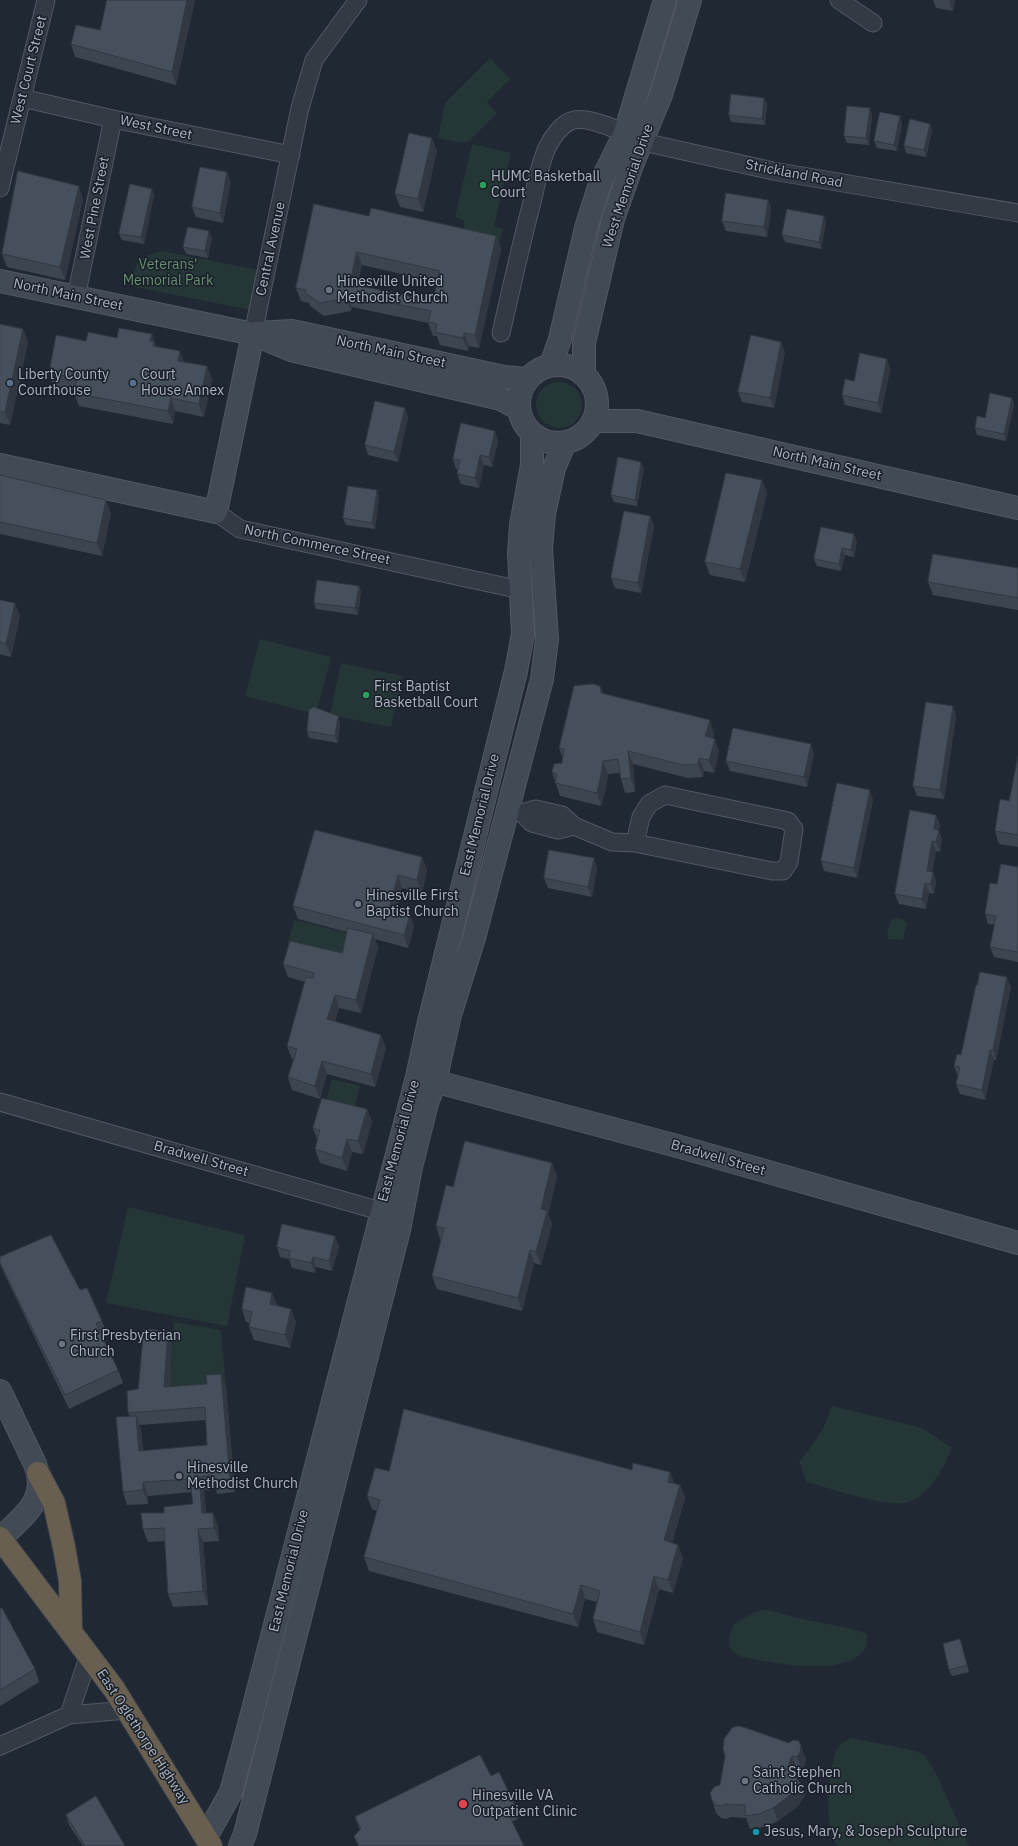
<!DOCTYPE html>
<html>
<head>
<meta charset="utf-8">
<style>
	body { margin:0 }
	canvas { display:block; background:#202833 }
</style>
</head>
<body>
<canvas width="1018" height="1846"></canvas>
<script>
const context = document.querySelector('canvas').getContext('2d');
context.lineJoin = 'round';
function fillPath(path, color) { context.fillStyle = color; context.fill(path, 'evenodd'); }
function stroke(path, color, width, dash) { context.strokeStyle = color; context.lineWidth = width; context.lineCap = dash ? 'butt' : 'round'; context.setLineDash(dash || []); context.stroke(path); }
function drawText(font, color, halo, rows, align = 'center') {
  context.font = font + ' "IBM Plex Sans",sans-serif'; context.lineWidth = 3; context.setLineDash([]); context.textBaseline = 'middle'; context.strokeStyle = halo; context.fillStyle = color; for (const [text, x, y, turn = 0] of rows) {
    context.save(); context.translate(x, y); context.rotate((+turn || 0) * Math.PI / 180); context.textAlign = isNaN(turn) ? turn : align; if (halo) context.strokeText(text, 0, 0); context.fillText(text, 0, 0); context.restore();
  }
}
fillPath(new Path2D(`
	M490,58L510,79L487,102L497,113L469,141L462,143L438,138L445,103Z
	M472,144L511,153L494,226L503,229L498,248L464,235V220L455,217Z
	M162,251L258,270L251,310L130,286C135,262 139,257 162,251Z
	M536 405a23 23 0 1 1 46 0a23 23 0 1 1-46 0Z
	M260,639L331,657L316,714L245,696Z
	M341,663L402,676L391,727L330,715Z
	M894,918L902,919L907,923L903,940L888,939C886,933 889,922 894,918Z
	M294,920L351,934L345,962L287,948Z
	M332,1079L360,1086L353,1113L325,1105Z
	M128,1207L245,1235L227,1326L106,1303Z
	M174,1322L221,1330L226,1387L169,1400Z
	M832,1406L922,1428L952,1448C943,1468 931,1494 909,1502C888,1509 830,1488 807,1482L799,1462C814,1444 825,1428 832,1406Z
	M763,1610C777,1611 789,1616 803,1619C824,1624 846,1626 867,1634C867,1638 867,1645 865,1649C844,1679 772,1662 742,1657C724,1649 728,1640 734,1624L755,1612Z
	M851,1738L912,1750L925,1755L937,1776L969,1846H838C822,1829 828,1767 838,1747C840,1743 847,1741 851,1738Z`), '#253636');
const street = new Path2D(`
	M839,0L873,23
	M22,98L113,119L291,155
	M0,188L46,0
	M76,297L113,119
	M501,333C511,290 520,248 531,206C536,187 539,165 547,148C552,137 562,123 574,120C592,116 627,134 643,142L773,171L1018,213
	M253,334L300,108L314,60L358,0
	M216,512L240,529L521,590
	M514,811L522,813L532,823L558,830L574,826
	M522,813L536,809L562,815L574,826L612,842L635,843L641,817L649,804L665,795L788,821L794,829L789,862L783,871H772L635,843
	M0,1102L394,1215
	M69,1715L89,1655
	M0,1746L69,1715L127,1710`);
const secondary = new Path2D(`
	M0,281L253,334L291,350L501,399L519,409
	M257,333L292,331L504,377L528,379
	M551,365L560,339L586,228L600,184L625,133L665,0
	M519 404a39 39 0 1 1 78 0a39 39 0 1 1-78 0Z
	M584,375V343L613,219L632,165L661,95L690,0
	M593,421H637L1018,508
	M0,465L216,512L253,334
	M422,1078L677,1146L1018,1243
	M0,1391L35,1464C49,1500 23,1516 1,1538
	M206,1837L231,1792L249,1725L417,1077L428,1026L516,671L523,634L519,553L521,525L532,465V433
	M240,1846L245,1834L399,1230L411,1167L427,1103L435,1082L450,1015L474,938L542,679L547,639L541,549L544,514L554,468L565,442`);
const highway = new Path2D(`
	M38,1473L54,1503L64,1547L70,1581L71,1630
	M0,1538L114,1689L211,1846`);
stroke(street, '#515862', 19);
stroke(secondary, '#515862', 24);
stroke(highway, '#3b424b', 24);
stroke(street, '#333a44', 17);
stroke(secondary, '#424a56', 22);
stroke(highway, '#695f51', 22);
fillPath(new Path2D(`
	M107,0H195L176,85L75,57L71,44L100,30Z
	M933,0H955L953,11L936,8Z
	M764,98L767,104L765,125L731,122L729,115Z
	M870,108L872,115L869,145L847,143L844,136Z
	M902,123L897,151L877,148L874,141Z
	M930,124L932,131L926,157L906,153L904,146Z
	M437,151L423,212L400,207L395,194Z
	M231,182L223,223L196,217L192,207Z
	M154,195L144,244L122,240L119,234Z
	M83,199L65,280L7,267L2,254Z
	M768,200L771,209L767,237L726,231L722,221Z
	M369,216L496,236L501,249L479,348L469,346L468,351L440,345L437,336H433L428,323L352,307L351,311L324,316L310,306L309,303L301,301L296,288ZM362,265L437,282L433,301L357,285Z
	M826,223L821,249L785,242L782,235Z
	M212,237L208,258L186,254L183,247Z
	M0,324L23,329L28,342L10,425L0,423Z
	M152,334L156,346L184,362L207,366L212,379L204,417L175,411L173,424L79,406L74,393L75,390L54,386L49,373L86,341Z
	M785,352L774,408L742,402L738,392Z
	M887,359L890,369L881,413L845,405L842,395L854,381Z
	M1012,398L1014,405L1006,441L977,435L975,428L985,418Z
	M405,408L408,418L398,462L368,455L365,445Z
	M495,431L498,441L492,467L484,465L479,488L461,484L457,474L458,469H456L453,459Z
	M644,468L637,506L614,502L611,495Z
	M0,475L111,513L102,556L0,534Z
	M762,480L767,493L745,582L710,575L705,562Z
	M379,497L375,529L346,525L343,518Z
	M650,516L654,526L641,593L615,588L611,578Z
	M857,541L854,557L845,555L841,571L817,566L814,559Z
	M1018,568V610L933,595L928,582Z
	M359,586L361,592L358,615L316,609L314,603Z
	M0,600L20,616L11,657L0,654Z
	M600,686L603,693L714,733L713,738L715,739L719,752L714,773L704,771L703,777L688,778L633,764L635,792L625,793L621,779L620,773L608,774L606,789L601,806L560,796L552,772L562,763L563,758L559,748Z
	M953,706L956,716L944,799L917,796L913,786Z
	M338,716L340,722L338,743L309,738L307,731Z
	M814,754L807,787L730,771L726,761Z
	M1018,756V847L999,844L995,831L1009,801Z
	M873,800L857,878L824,871L821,861Z
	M936,815L940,825L939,831L942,840L940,852L936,851L932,872H933L936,882L934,894L929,893L926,909L899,904L895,894Z
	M422,857L427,870L422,893L402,888L397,910L410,914L414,927L408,948L375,939L378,947L361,1013L339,1008L335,1022L386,1048L375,1087L327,1074L320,1099L292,1090L288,1077L294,1059H292L287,1046L305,982L288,977L283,964L342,953L347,932L298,919L293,906Z
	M594,858L597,868L592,897L548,888L544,878Z
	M1018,867V962L994,957L990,947L995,925L988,924L985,914L997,884Z
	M1011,987L996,1060H994L985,1100L960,1094L956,1084L958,1076L954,1066L961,1055Z
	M367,1109L372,1122L363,1154L352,1152L347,1171L320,1163L315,1149L318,1141L313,1128Z
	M557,1176L548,1214L552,1224L541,1265L534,1263L522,1311L437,1289L432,1276L441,1240L440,1239L436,1226L453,1187Z
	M339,1246L332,1271L316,1267L315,1273L292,1268L289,1259L280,1257L277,1247Z
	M0,1257L80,1290L102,1321L107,1334L102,1336L118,1370L123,1383L69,1409L3,1271L0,1264Z
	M272,1293L277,1305L296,1322L290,1348L254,1340L249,1327V1323L246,1322L242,1309Z
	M168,1331L172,1344L170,1387L207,1384L221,1374L226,1387L235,1492L217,1494L216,1489L204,1490L206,1513H213L218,1526L219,1541L203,1542L208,1605L173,1607L168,1594L165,1541L148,1542L143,1529L164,1513L193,1504L192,1492L148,1496V1504L127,1505L123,1492L130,1416L128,1413L138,1389ZM206,1420L207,1445L143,1451L141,1429L139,1425Z
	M632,1470L670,1472L674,1483L680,1485L685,1498L672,1543L683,1558L673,1593L659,1589L644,1645L597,1632L593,1619L597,1602L585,1599L578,1627L369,1571L364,1557L377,1511L372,1509L367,1496L389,1471Z
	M0,1609L35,1669L39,1682L0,1706Z
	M962,1646L969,1672L952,1676L949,1670Z
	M789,1743L806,1759L805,1765L802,1770L797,1769L794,1776L800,1782L805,1795L798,1806L778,1821L764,1827L750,1829L746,1818L731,1817L726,1819L721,1818L716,1813L712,1800L720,1785Z
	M491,1776L515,1805L519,1818L512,1822L524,1846H358L354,1836L360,1830L355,1817Z
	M66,1815L125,1846H83L69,1825Z`), '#3c4550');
fillPath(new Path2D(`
	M187,0H195L176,85L172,72Z
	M949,0H955L953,11L949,1Z
	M764,98L767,104L765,125L762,119Z
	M870,108L872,115L869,145L866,138Z
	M900,116L902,123L897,151L894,145Z
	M930,124L932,131L926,157L924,150Z
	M432,138L437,151L423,212L418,199Z
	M227,172L231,182L223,223L220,213Z
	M79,186L83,199L65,280L60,267Z
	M152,189L154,195L144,244L141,237Z
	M768,200L771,209L767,237L764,227Z
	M824,216L826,223L821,249L819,242Z
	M209,231L212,237L208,258L205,251Z
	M496,236L501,249L479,348L475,335Z
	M357,252L362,265L355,295L350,284Z
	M347,294L352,307L351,311L347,298Z
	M23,329L28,342L10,425L5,412Z
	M464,333L469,346L468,351L463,338Z
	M152,334L156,347L158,359L150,341Z
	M781,342L785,352L774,408L770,398Z
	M180,351L185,364L178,361Z
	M887,359L890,369L881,413L878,403Z
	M207,366L212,379L204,417L199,404Z
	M171,398L175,411L173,424L168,411Z
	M1012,398L1014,405L1006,441L1004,434Z
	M405,408L408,418L398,462L394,452Z
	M495,431L498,441L492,467L489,457Z
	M480,455L484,465L479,488L475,478Z
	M641,462L644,468L637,506L635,500Z
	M762,480L767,493L745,582L740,569Z
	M377,490L379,497L375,529L372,523Z
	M106,500L111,513L102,556L97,543Z
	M650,516L654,526L641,593L638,583Z
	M854,534L857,541L854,557L851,550Z
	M842,548L845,555L841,571L839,564Z
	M359,586L361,592L358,615L355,608Z
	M15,603L20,616L11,657L6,644Z
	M953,706L956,716L944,799L940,790Z
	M338,716L340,722L338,743L335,736Z
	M710,720L714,733L710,749L705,736Z
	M715,739L719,752L714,773L709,760Z
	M811,744L814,754L807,787L804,777Z
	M628,751L633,764L635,792L631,778Z
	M699,758L704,771L703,777L698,764Z
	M603,761L608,774L606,789L601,806L597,793Z
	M870,790L873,800L857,878L854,868Z
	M936,815L940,825L939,831L942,840L940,852L936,842L934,829Z
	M932,841L936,851L930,880L927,871Z
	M422,857L427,870L422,893L417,880Z
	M594,858L597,868L592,897L588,887Z
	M933,872L936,882L934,894L931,884Z
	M398,875L402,888L394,922L389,909Z
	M925,883L929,893L926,909L922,899Z
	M410,914L414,927L408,948L404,935Z
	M373,934L378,947L361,1013L356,1000Z
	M1007,977L1011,987L996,1060L993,1050Z
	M335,995L339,1008L332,1033L327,1019Z
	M381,1035L386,1048L375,1087L371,1074Z
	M990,1050L994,1060L985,1100L982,1090Z
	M322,1061L327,1074L320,1099L315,1086Z
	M367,1109L372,1122L363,1154L358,1141Z
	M347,1139L352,1152L347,1171L342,1158Z
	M552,1163L557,1176L548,1214L552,1224L541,1265L536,1252L541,1209Z
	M335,1236L339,1246L332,1271L329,1261Z
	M530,1250L534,1263L522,1311L518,1298Z
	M313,1257L316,1267L315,1273L311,1263Z
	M272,1293L277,1306L270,1304Z
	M291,1309L296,1322L290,1348L285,1335Z
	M168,1331L172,1344L169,1400L164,1387Z
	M221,1374L226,1387L235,1492L230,1479Z
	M136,1416L141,1429L144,1464L139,1451Z
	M670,1472L675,1485L668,1482Z
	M199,1477L204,1490L207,1526L202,1513Z
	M143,1482L148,1496V1504L143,1490Z
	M680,1485L685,1498L669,1553L664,1540Z
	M213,1513L218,1526L219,1541L214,1528Z
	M198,1529L203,1542L208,1605L203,1591Z
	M678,1545L683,1558L673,1593L668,1580Z
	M654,1576L659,1589L644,1645L640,1632Z
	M581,1585L585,1599L578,1627L573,1614Z
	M801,1746L806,1759L805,1765L802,1770L797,1757Z
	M792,1756L797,1769L791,1782L787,1769Z
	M800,1782L805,1795L798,1806L778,1821L773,1808Z`), '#313841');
const building = new Path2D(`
	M107,0H187L172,72L71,44L76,25L100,30Z
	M731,94L764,98L762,119L729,115Z
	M847,106L870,108L866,138L844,136Z
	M880,112L900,116L894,145L874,141Z
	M910,119L930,124L924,150L904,146Z
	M409,133L432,138L418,199L395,194Z
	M200,167L227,172L220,213L192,207Z
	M18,171L79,186L60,267L2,254Z
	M130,184L152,189L141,237L119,234Z
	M726,193L768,200L764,227L722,221Z
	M314,204L369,216L371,208L496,236L475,335L464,333L463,338L435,332L437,324L428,322L431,311L347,294V298L320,303L305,293L306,290L296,288ZM357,252L440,271L433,301L350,284Z
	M787,209L824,216L819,242L782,235Z
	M188,227L209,231L205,251L183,247Z
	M0,324L23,329L5,412L0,411Z
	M119,328L152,334L150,341L154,342L153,346L180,351L178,361L207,366L199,404L171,398L168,411L74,393L77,378L49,373L56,335L86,341L88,332L117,338Z
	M751,335L781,342L770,398L738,392Z
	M860,353L887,359L878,403L842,395L845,379L854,381Z
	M990,393L1012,398L1004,434L975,428L977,416L985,418Z
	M375,401L405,408L394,452L365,445Z
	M461,423L495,431L489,457L480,455L475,478L457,474L460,460L453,459Z
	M618,457L641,462L635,500L611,495Z
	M726,473L762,480L740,569L705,562Z
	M0,475L106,500L97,543L0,522Z
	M348,486L377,490L372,523L343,518Z
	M624,511L650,516L638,583L611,578Z
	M821,527L854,534L851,550L842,548L839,564L814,559Z
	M933,554L1018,568V598L928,582Z
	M317,580L359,586L355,608L314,603Z
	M0,600L15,603L6,644L0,642Z
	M593,684L600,686L601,693L710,720L705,736L715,739L709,760L699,758L698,764L683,765L628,751L631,778L621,779L618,759L603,761L601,775L597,793L555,783L557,774L552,772L554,764L562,763L564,749L559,748L574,686Z
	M926,702L953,706L940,790L913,786Z
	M314,707L338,716L335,736L307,731L309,710Z
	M733,728L811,744L804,777L726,761Z
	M1018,756V835L995,831L1000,799L1009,801Z
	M837,783L870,790L854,868L821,861Z
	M910,810L936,815L934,829L939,830L936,842L932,841L927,871L933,872L931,884L925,883L922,899L895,894Z
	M315,830L422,857L417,880L398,875L389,909L410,914L404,935L293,906Z
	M549,850L594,858L588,887L544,878Z
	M1001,864L1018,867V952L990,947L996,916L985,914L990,883L997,884Z
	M348,928L373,934L356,1000L335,995L327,1019L381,1035L371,1074L322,1061L315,1086L288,1077L297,1049L287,1046L306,977L313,978L314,973L283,964L290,941L342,953Z
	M980,972L1007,977L993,1050H990L982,1090L956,1084L960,1067L954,1066L957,1054L961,1055L976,985H977Z
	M322,1098L367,1109L358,1141L347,1139L342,1158L315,1149L320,1130L313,1128Z
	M465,1141L552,1163L541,1209L547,1211L536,1252L530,1250L518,1298L432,1276L444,1228L436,1226L446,1185L453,1187Z
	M282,1224L335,1236L329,1261L313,1257L311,1263L289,1258L290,1251L277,1247Z
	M51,1235L80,1290L87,1288L102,1321L96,1323L118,1370L65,1395L0,1263V1257Z
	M246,1287L272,1293L270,1304L291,1309L285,1335L249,1327L252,1312L242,1309Z
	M144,1329L168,1331L164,1387L207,1384L206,1375L221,1374L230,1479L213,1480L212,1475L199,1477L202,1513H213L214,1528L198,1529L203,1591L168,1594L164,1528L143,1529L141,1513H164V1507L193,1504L190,1479L143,1482V1490L123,1492L116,1417L136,1416L139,1451L207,1445L205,1407L128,1413L127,1391L138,1389Z
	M404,1409L632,1470L633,1463L670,1472L668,1482L680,1485L664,1540L678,1545L668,1580L654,1576L640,1632L593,1619L600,1591L581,1585L573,1614L364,1557L380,1500L367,1496L375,1468L389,1471Z
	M2,1608L35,1669L0,1690V1609Z
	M960,1639L967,1665L949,1670L943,1644Z
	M738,1726L746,1728L789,1743L793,1740L799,1741L801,1746L800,1752L797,1757L792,1756L787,1769L800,1782L793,1793L773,1808L759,1814L745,1816V1805L726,1804L721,1806L716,1805L712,1800L710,1793L714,1787L720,1785L725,1756L723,1749L724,1739L732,1728Z
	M480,1755L491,1776L499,1772L515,1805L506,1809L524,1846H359L354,1836L361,1829L355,1817Z
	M96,1796L125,1846H85L66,1815Z`);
fillPath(building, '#46505d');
stroke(building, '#313841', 1);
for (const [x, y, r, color] of [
	[483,185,4,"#2e9e5b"],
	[329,290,4,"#6b7280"],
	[10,383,4,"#5c6f8a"],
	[133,383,4,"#5c6f8a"],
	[366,695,4,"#2e9e5b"],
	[358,904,4,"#6b7280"],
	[62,1344,4,"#6b7280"],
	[179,1476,4,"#6b7280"],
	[745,1781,4,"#6b7280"],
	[463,1804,5,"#e0444e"],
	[756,1832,4,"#0f9aa8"]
]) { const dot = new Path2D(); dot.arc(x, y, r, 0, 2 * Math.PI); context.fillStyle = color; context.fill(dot); stroke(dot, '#191f28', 1.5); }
drawText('14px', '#adb5c1', '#191f28', [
	["West Court Street",29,70,-76],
	["West Street",156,128,12],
	["Strickland Road",794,174,11],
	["West Memorial Drive",628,186,-71],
	["West Pine Street",95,208,-79],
	["Central Avenue",271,249,-78],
	["North Main Street",68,295,12],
	["North Main Street",391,352,12],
	["North Main Street",827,464,13],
	["North Commerce Street",317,545,12],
	["East Memorial Drive",480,815,-76],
	["East Memorial Drive",399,1141,-75],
	["Bradwell Street",718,1158,16],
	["Bradwell Street",201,1159,16],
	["East Memorial Drive",289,1571,-76],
	["East Oglethorpe Highway",143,1737,57]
]);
drawText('14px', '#adb5c1', '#191f28', [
	["HUMC Basketball",491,177],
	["Court",491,193],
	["Hinesville United",337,282],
	["Methodist Church",337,298],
	["Liberty County",18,375],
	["Courthouse",18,391],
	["Court",141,375],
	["House Annex",141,391],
	["First Baptist",374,687],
	["Basketball Court",374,703],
	["Hinesville First",366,896],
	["Baptist Church",366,912],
	["First Presbyterian",70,1336],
	["Church",70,1352],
	["Hinesville",187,1468],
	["Methodist Church",187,1484],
	["Saint Stephen",753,1773],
	["Catholic Church",753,1789],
	["Hinesville VA",472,1796],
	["Outpatient Clinic",472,1812],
	["Jesus, Mary, & Joseph Sculpture",764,1832]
], 'left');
drawText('14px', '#678f70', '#191f28', [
	["Veterans'",168,265],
	["Memorial Park",168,281]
]);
</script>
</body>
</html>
